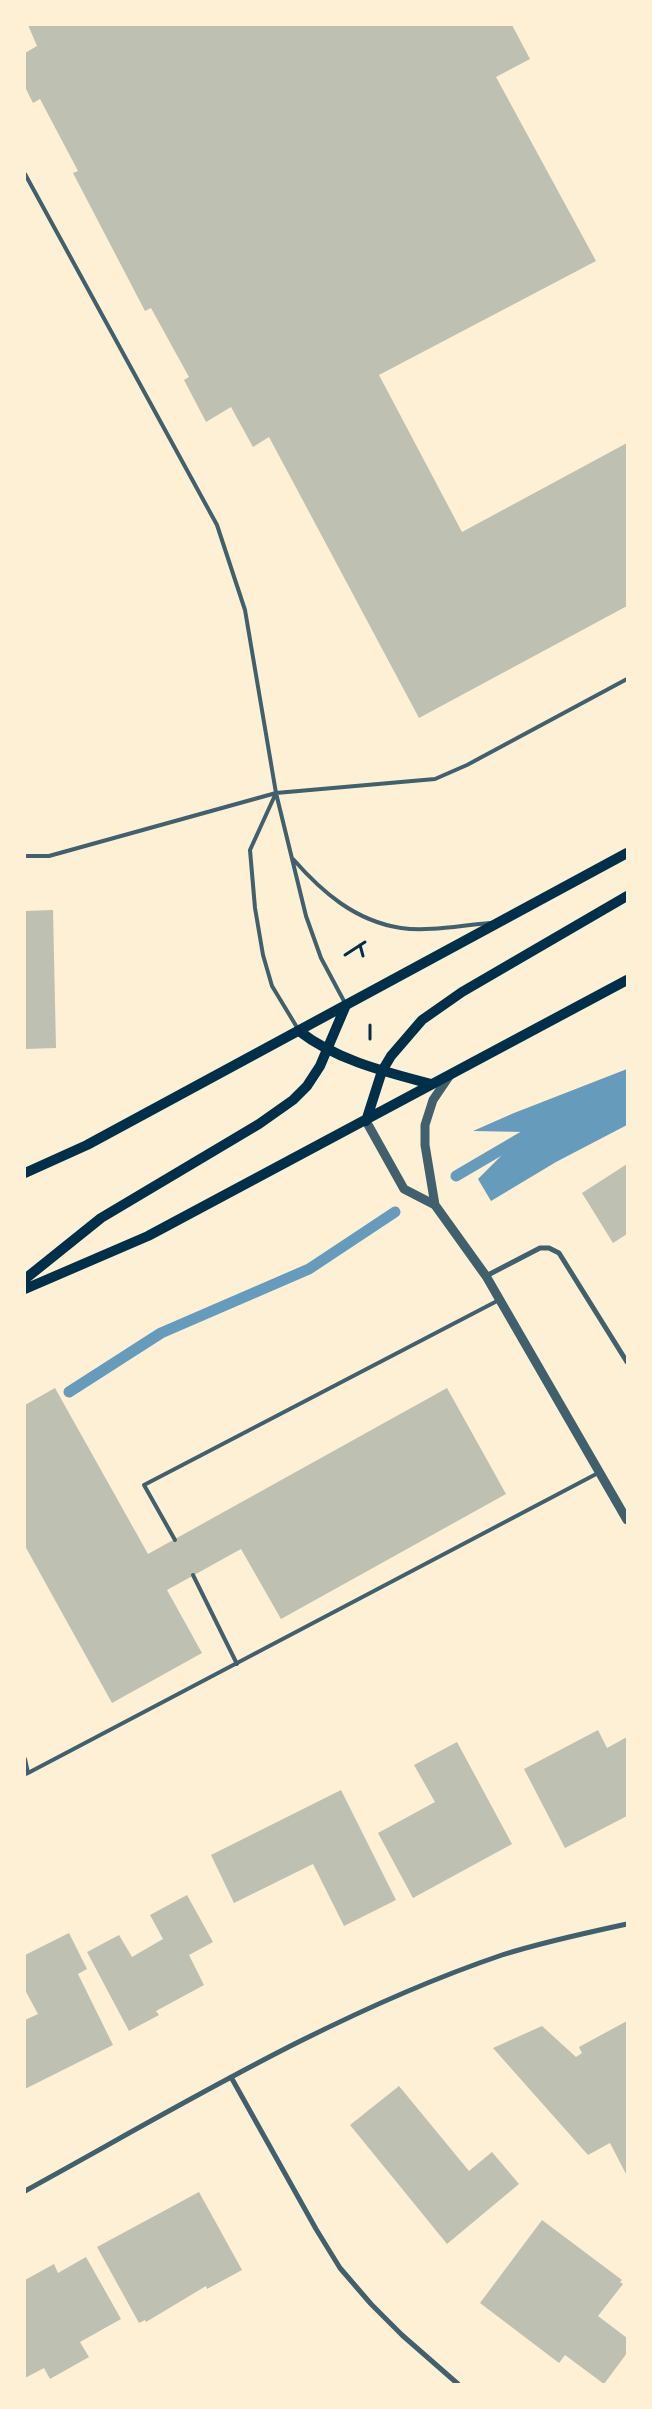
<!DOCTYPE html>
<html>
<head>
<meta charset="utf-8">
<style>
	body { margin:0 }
	#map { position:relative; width:652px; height:2409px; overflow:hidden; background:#fdf0d5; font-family:"Titillium Web",sans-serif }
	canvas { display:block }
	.frame { position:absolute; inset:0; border:26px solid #fdf0d5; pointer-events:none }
</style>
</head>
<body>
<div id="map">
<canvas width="652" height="2409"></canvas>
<div class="frame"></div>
</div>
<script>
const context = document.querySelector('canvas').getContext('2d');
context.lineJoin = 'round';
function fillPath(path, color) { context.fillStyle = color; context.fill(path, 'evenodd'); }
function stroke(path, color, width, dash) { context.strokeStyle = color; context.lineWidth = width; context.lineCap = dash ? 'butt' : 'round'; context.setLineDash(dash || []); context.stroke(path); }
fillPath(new Path2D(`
	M627,1069V1125L556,1162L491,1201L478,1179L525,1132L473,1131L514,1113Z`), '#669bbc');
stroke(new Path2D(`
	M456,1176L526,1135
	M69,1392L161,1333L309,1269L395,1212`), '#669bbc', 11);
fillPath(new Path2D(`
	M28,25H512L530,59L496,77L596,261L379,375L462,532L627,443V606L419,718L269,437L253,447L231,407L206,422L184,380L189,377L151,308L145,311L73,173L78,171L40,99L33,103L25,87V53L37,46Z
	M53,910L56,1048L25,1049V911Z
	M627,1164V1234L613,1243L582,1193Z
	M55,1388L148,1554L447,1388L506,1494L281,1619L241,1549L167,1590L202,1653L112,1703L25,1546V1405Z
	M598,1730L607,1748L627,1737V1816L565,1848L524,1769Z
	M457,1742L512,1844L413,1898L378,1833L435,1802L414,1765Z
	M341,1790L396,1900L344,1926L313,1864L234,1903L211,1855Z
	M187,1895L213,1942L189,1955L204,1985L156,2011L159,2015L129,2031L87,1952L119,1935L132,1957L163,1939L150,1915Z
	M69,1933L87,1969L78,1974L113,2045L25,2089V2020L38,2014L25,1990V1955Z
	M627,2021V2176L610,2143L588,2155L493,2048L542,2026L576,2057L582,2053L579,2047Z
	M399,2086L469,2171L492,2152L519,2184L447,2244L350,2125Z
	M199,2192L242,2270L207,2289L206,2286L146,2322L145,2320L139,2323L97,2247Z
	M542,2220L622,2280L620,2282L623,2284L598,2316L627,2338V2353L604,2384L565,2355L559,2363L480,2303Z
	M86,2257L121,2319L80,2342L89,2357L50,2379L44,2368L25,2378V2280L54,2264L58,2273Z`), '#bec0b2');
stroke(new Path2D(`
	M360,945L363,956
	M345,955L365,942
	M370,1039V1025`), '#003049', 3);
stroke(new Path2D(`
	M25,174L217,525L245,610L276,793L306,916L321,958L345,1003
	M276,793L250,850L255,908L263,955L272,986L298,1029
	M25,856H49L276,793L435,779L467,765L627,679
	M293,859C322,892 355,921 401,928C429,932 462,925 490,923
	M175,1540L144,1485L499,1300
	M193,1575L237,1664
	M25,1759L28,1773L25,1774
	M28,1773L600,1472`), '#3f606c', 4);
stroke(new Path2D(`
	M486,1276L540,1248H549L559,1253L627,1362
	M231,2077L316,2229L340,2268L371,2304L402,2335L458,2384
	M25,2191C180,2106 334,2012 502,1955C543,1942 585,1933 627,1924`), '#3f606c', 5);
stroke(new Path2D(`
	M450,1075L433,1100L425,1125V1145L435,1205L486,1276L627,1520
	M366,1121L404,1189L435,1205`), '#3f606c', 9);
stroke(new Path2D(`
	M299,1031C336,1060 386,1072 431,1084
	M366,1121L382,1071L391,1056L422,1020L462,992L627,896
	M25,1173L87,1145L627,853
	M25,1279L101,1218L259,1124L293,1100L307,1086L320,1066L346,1005
	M25,1289L148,1236L627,980`), '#003049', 10);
</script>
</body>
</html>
